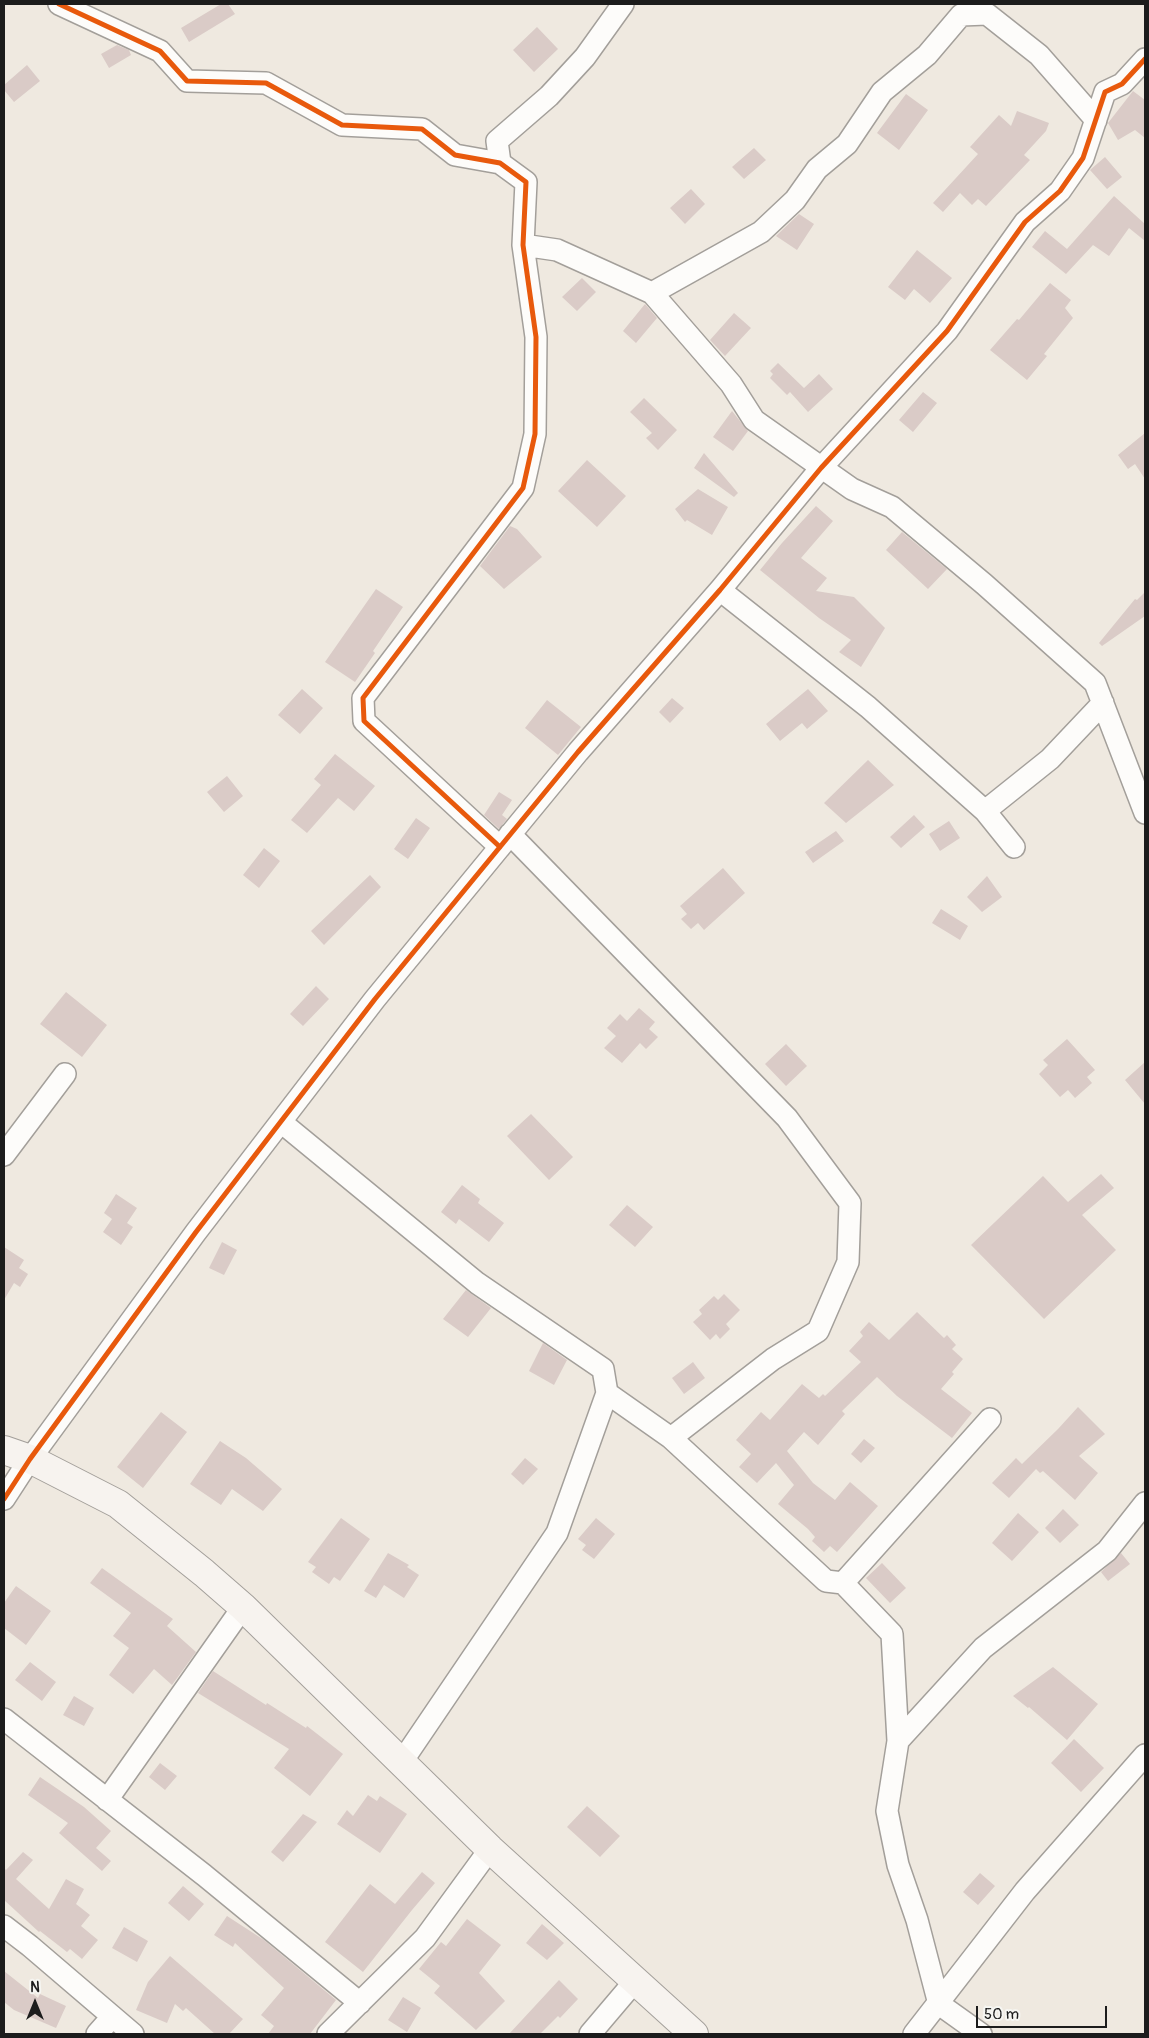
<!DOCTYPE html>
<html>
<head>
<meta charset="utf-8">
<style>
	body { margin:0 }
	#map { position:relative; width:1149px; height:2038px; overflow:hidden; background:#efe9e0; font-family:Pangolin,sans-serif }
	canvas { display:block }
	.frame { position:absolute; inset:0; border:5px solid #1c1c1c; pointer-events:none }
	.north { position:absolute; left:10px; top:1978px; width:50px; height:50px; -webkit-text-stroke:4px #f6f6f2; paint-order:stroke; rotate:0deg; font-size:14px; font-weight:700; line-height:20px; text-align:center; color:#1c1c1c }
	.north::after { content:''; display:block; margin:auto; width:18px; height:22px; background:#1c1c1c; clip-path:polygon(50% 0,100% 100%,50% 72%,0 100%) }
	.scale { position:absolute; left:976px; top:2006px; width:131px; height:22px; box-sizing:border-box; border:2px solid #1c1c1c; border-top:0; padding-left:6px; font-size:15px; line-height:18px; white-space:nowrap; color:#1c1c1c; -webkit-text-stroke:4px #f6f6f2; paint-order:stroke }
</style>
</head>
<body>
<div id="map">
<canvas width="1149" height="2038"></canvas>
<div class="frame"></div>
<div class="north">N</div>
<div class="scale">50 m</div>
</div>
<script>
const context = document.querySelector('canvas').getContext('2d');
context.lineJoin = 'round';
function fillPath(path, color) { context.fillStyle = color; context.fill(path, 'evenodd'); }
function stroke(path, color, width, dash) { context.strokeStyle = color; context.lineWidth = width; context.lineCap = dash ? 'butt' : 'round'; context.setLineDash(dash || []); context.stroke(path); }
fillPath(new Path2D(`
	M221,4H228L235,14L189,42L181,28Z
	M537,27L558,49L534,72L513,50Z
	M117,45L129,50L131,55L109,68L101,54Z
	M27,65L40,81L14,102L4,90V85Z
	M1133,91L1145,100V138L1135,130L1118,140L1108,123Z
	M906,94L928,110L899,150L877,133Z
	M1017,111L1049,123L1046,131L1024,155L1030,160L986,206L978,199L972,205L960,193L943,212L933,203L978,154L970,147L999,115L1011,126Z
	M754,148L766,160L744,179L732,167Z
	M1105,157L1122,177L1107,189L1090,170Z
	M691,189L705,204L685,224L670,208Z
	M1114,196L1145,224V241L1129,228L1109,256L1093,245L1066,274L1032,247L1045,231L1067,249Z
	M799,214L814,224L797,250L776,236Z
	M917,250L952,278L930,303L914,289L905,300L888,287Z
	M582,278L596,292L577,311L562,297Z
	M1050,283L1071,300L1065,308L1073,318L1044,354L1047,356L1027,380L990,350L1017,319L1019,320Z
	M645,304L657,318L636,343L623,331Z
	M734,313L751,328L725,356L710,340Z
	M778,363L804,388L819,374L833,389L808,412L790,392L787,395L770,378L773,374L770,371Z
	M923,392L937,403L913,432L899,420Z
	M644,398L677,430L658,450L646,438L652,433L630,412Z
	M732,411L748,431L733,451L713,437Z
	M1145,433V479L1135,464L1128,469L1118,455Z
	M704,453L738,493L734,497L694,468Z
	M587,460L626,496L597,527L558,491Z
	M698,489L728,507L712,535L687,520L685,522L675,509Z
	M816,506L833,521L801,558L827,578L816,591L854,597L885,628L861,667L839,652L851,640L819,618L760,570L782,543Z
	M510,526L517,529L542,557L504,589L480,566Z
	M902,532L947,569L928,589L886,550Z
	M376,589L403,607L373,651L375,653L355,682L325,662Z
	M1145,592V616L1102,646L1099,643L1135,599L1137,600Z
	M302,689L323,708L300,734L278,715Z
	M808,689L828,711L807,729L802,723L780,741L766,724Z
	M672,698L684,708L670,723L659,712Z
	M547,700L581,727L558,755L525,728Z
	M335,754L375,786L354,811L338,798L307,833L291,820L321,785L314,779Z
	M868,760L894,785L846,823L824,803Z
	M227,776L243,796L224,812L207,792Z
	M499,792L512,800L502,815L507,819L499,829L484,815Z
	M914,815L925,827L901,848L890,837Z
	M416,818L430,828L408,859L394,849Z
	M949,821L960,838L940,851L929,834Z
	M836,831L844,841L813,863L805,852Z
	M264,848L280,861L259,888L243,875Z
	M723,868L745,893L704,930L698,923L691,929L681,919L687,914L680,906Z
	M370,875L381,887L324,945L311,931Z
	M987,876L1002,897L982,912L967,897Z
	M941,909L968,926L960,940L932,923Z
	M316,986L329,999L303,1026L290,1014Z
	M66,992L107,1025L82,1057L40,1024Z
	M639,1008L655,1022L649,1029L658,1037L646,1049L640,1043L622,1063L604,1048L616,1036L607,1028L620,1014L627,1021Z
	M1067,1039L1095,1070L1087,1077L1092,1083L1075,1098L1068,1090L1060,1097L1039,1074L1048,1065L1043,1060Z
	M786,1044L807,1066L786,1086L765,1064Z
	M1145,1062V1104L1125,1080Z
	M531,1114L573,1157L549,1180L507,1136Z
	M1101,1174L1114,1188L1082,1215L1116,1250L1044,1319L971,1245L1043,1176L1068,1202Z
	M462,1185L480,1199L478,1203L504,1223L489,1242L459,1219L456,1224L441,1212Z
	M116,1194L137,1208L127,1223L133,1227L121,1245L103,1232L112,1219L104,1213Z
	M627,1205L653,1227L635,1247L609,1225Z
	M222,1242L237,1250L224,1275L209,1268Z
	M4,1247L24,1260L19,1268L28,1274L20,1287L14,1283L4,1300Z
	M466,1290L491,1308L468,1337L443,1319Z
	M724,1294L740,1310L726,1324L730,1329L720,1339L716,1334L710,1340L693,1322L702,1314L699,1310L714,1296L718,1300Z
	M917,1312L944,1338L947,1335L956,1345L952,1349L963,1359L952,1372L954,1374L941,1389L972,1413L952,1438L897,1396L877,1377L842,1411L845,1414L818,1445L804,1432L787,1451L813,1483L835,1500L850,1482L878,1506L837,1552L830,1546L824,1552L812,1541L815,1537L808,1529L778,1504L794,1485L776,1463L757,1483L739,1467L751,1454L736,1440L761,1412L770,1420L802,1384L819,1398L823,1394L825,1396L861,1362L849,1351L863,1336L860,1332L869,1322L889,1340Z
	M543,1343L567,1360L554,1385L529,1371Z
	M693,1362L705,1378L684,1394L672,1378Z
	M1078,1407L1105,1434L1079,1456L1098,1473L1075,1500L1043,1471L1040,1473L1036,1469L1009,1498L992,1483L1016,1458L1022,1464L1058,1429Z
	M161,1412L187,1432L143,1488L117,1467Z
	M864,1439L875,1448L861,1463L851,1454Z
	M220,1441L246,1458L282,1489L263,1511L232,1489L221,1505L190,1484Z
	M525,1458L538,1469L523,1485L511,1474Z
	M1063,1509L1079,1525L1060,1543L1045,1528Z
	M1018,1513L1039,1532L1012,1561L992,1543Z
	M341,1518L370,1539L340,1581L334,1577L329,1584L312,1572L316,1567L308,1562Z
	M596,1518L615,1534L594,1559L582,1550L586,1545L578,1539Z
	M388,1553L409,1565L407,1567L419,1575L404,1598L384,1585L376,1598L364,1591Z
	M1121,1553L1130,1564L1108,1581L1101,1572Z
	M882,1563L906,1588L890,1603L866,1578Z
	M102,1568L173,1619L167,1626L196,1652L172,1685L154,1669L133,1694L109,1675L129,1648L113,1636L131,1613L90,1583Z
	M16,1586L51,1611L26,1645L4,1628V1603Z
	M30,1662L56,1682L42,1701L15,1680Z
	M1053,1667L1098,1704L1067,1740L1029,1707L1028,1708L1013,1696Z
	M213,1671L266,1705L267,1703L306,1728L307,1726L343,1754L310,1796L274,1768L289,1749L198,1693Z
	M74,1696L94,1708L84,1726L63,1715Z
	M1074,1739L1104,1768L1081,1792L1051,1763Z
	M160,1763L177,1776L165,1790L149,1777Z
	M40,1777L84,1807L111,1831L96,1848L111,1861L102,1871L59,1833L68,1823L28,1795Z
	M368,1795L377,1801L380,1796L407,1814L380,1853L337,1824L347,1810L353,1816Z
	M587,1806L620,1836L600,1857L567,1827Z
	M303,1814L317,1822L283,1862L271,1852Z
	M23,1852L33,1860L16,1879L49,1909L66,1879L84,1889L76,1904L90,1915L81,1926L98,1940L82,1959L70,1949L67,1952L40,1931L39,1932L4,1900V1868L6,1870Z
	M422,1872L435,1883L412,1910L363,1972L325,1942L370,1884L395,1904Z
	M980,1873L995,1886L978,1905L963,1892Z
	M183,1886L204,1904L189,1921L168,1903Z
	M227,1916L264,1940L336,2000L310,2034H268L274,2026L261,2015L284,1988L235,1943L233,1947L214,1935Z
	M467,1919L501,1945L479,1973L505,2001L476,2030L434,1993L440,1986L419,1969L441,1942L446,1946Z
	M542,1924L564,1943L547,1960L526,1943Z
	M124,1927L148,1941L137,1962L112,1948Z
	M170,1956L243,2019L229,2034H215L186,2008L183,2011L175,2004L167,2023L136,2010L148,1982Z
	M4,1971L38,1998L40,1994L66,2006L56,2028L14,2010L4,2002Z
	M559,1980L578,1999L560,2018L558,2016L540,2034H509Z
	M403,1997L421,2008L407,2032L388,2020Z`), '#dacbc7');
const street = new Path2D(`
	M59,4L160,51L187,81L266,83L342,125L422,129L455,155L500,163L526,182L523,245L536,337L535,434L523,488L363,698L364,721L500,847
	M500,163L497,141L549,96L585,57L623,4
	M523,245L557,250L652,293L731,384L754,420L852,489L892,507L984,584L1095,683L1145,813
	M652,293L761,232L795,200L817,169L847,144L882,92L927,55L961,15L987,14L1039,55L1096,120
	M720,590L868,707L985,811L1014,847
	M985,811L1050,759L1103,703
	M510,834L787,1118L850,1203L848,1262L818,1331L773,1359L671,1438
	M281,1122L477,1283L603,1369L607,1393L671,1438L826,1581L843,1583
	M4,1155L65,1074
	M4,1499L30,1459L196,1232L375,999L578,752L720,590L821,468L947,331L1025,222L1060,191L1083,158L1105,92L1122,84L1145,59
	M4,1719L204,1875L360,2003
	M898,1741L983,1648L1107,1551L1145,1503
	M401,1763L557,1533L607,1393
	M107,1800L243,1607
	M4,1926L30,1946L133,2034
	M97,2034L112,2017
	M328,2034L425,1938L490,1849
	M590,2034L635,1981
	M914,2034L1025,1891L1145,1755
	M981,2034L939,2004L917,1920L898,1865L887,1811L898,1741L892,1634L843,1583L990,1419`);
const secondary = new Path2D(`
	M4,1450L30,1459L118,1504L204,1573L243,1607L490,1849L694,2034`);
stroke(street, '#a39f9a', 24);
stroke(secondary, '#a39f9a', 30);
stroke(street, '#fdfcfa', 21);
stroke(secondary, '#f7f3ef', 28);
stroke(new Path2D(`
	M59,4L160,51L187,81L266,83L342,125L422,129L455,155L500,163L526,182L523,245L536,337L535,434L523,488L363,698L364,721L500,847
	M4,1499L30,1459L196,1232L375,999L578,752L720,590L821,468L947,331L1025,222L1060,191L1083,158L1105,92L1122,84L1145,59`), '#e8590c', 5);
</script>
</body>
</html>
